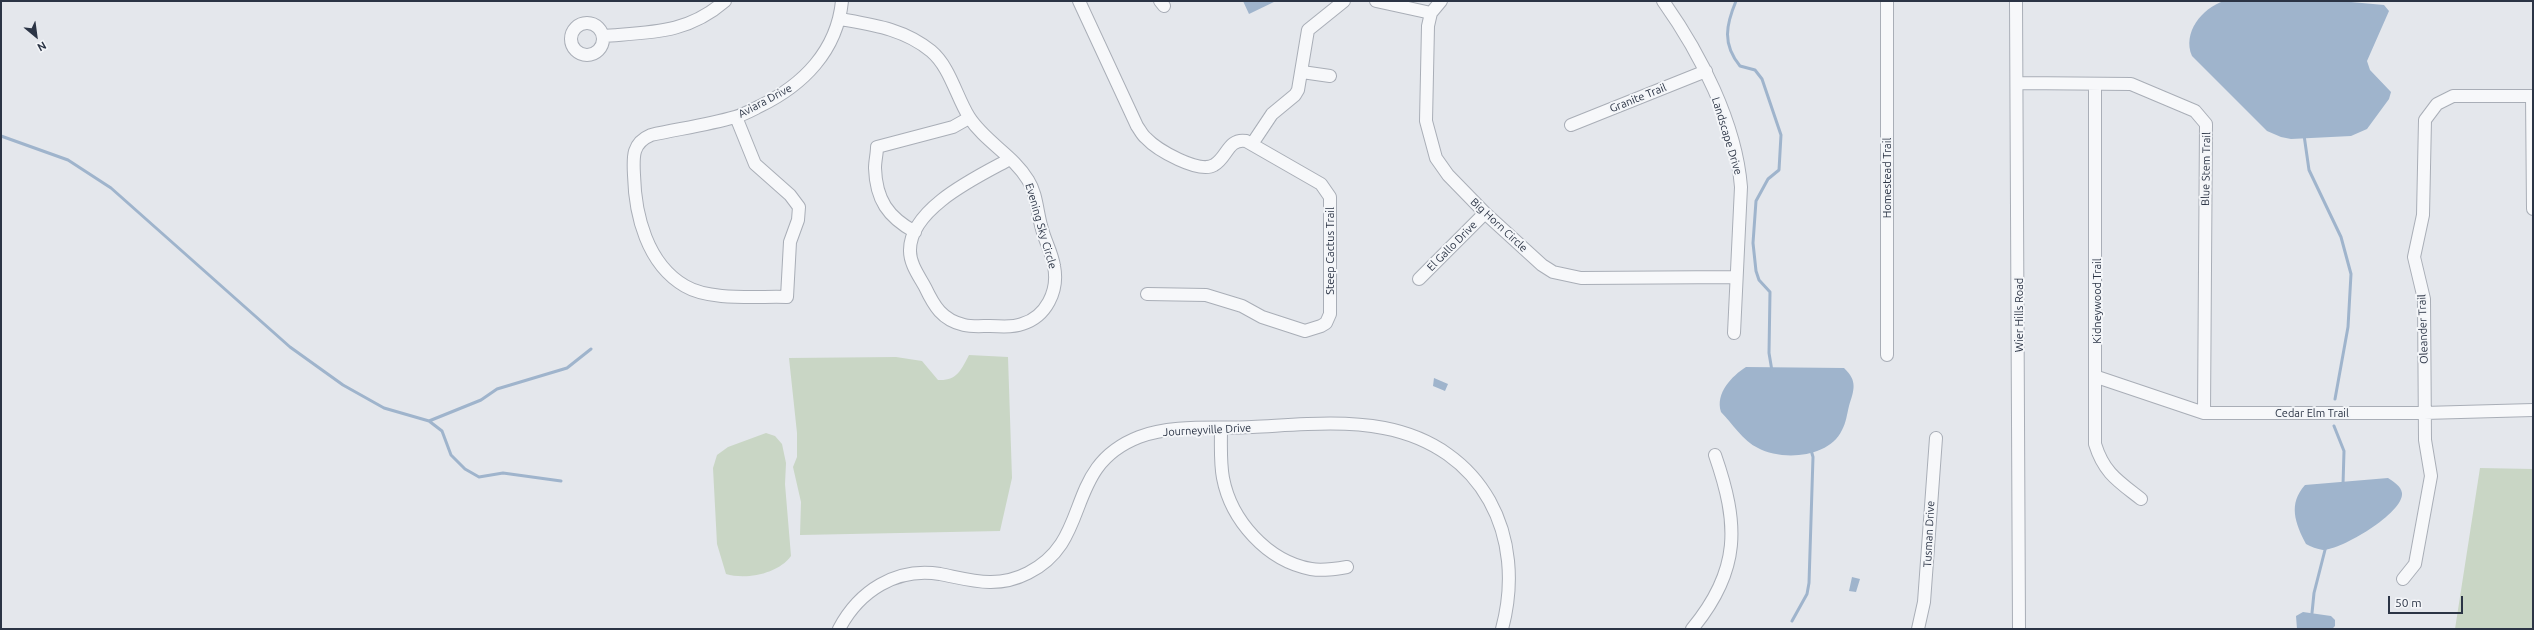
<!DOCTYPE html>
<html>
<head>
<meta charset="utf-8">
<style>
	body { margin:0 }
	#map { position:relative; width:2534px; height:630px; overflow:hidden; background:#e4e7ec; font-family:Ubuntu,sans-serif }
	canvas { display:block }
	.frame { position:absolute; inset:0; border:2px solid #2b3445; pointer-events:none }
	.north { position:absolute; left:16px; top:16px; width:40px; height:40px; -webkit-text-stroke:3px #f4f6f9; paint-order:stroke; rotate:151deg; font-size:11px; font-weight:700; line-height:16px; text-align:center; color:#2b3445 }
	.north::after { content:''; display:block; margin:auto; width:14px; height:18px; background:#2b3445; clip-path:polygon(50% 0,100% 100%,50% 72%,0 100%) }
	.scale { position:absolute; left:2388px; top:596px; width:75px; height:18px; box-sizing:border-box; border:2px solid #2b3445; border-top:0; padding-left:5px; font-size:12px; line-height:14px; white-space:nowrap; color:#2b3445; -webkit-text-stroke:3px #f4f6f9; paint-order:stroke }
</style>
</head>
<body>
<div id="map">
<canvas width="2534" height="630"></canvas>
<div class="frame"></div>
<div class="north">N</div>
<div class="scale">50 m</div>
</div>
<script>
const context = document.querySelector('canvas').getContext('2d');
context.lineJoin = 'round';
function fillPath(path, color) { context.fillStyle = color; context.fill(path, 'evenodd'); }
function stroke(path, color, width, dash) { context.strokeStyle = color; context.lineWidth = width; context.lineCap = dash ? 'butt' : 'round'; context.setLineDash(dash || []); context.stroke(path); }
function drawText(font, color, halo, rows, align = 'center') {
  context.font = font + ' Ubuntu,sans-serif'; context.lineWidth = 4; context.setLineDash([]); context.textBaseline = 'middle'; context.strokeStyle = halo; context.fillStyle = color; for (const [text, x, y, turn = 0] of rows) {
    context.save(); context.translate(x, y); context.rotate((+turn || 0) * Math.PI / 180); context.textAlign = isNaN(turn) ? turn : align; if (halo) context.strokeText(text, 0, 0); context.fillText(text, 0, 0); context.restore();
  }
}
fillPath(new Path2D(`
	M969,355L1008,357L1012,478L1000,531L800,535L801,502L793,467L797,457V433L789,358L896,357L922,361L938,380C957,381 961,370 969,355Z
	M766,433L775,436L782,444L786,463L785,484L791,556C778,574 746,580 726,574L717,544L713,468L717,455L728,447Z
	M2480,468L2533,469V629H2455Z`), '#c9d6c5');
fillPath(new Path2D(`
	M1243,1H1276L1249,14Z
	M2224,1H2340L2384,5L2389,11L2367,61L2370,70L2391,92L2389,99L2367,129L2351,136L2291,139L2281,137L2267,131L2192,56C2182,33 2202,8 2224,1Z
	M1746,367L1844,368C1858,381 1854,390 1849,406C1847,414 1846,423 1842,430C1829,458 1782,461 1758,448C1743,441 1732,423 1721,412C1715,393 1732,376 1746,367Z
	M1434,378L1448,384L1445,391L1433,386Z
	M2388,478C2394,482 2401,486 2402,493C2404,513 2341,550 2323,550C2317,549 2311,547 2306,544C2295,523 2288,504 2305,485Z
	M1852,577L1860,579L1856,592L1849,591Z
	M2303,612L2331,616L2335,620V626L2332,629H2297L2296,616Z`), '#9fb4cc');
stroke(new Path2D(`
	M1736,1C1726,25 1722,44 1740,66L1755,70L1762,79L1781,135L1779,170L1768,179L1756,201L1753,243L1756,271L1759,280L1770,292L1769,353L1772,371
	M2304,135L2309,170L2341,237L2351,274L2348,327L2335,399
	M1,136L68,160L111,188L290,347L343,385L384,408L429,421L481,400L497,389L567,368L591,349
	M429,421L442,431L451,455L465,469L479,477L503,473L561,481
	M2334,426L2344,451L2343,485
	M2312,613L2314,593L2326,546
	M1792,621L1807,594L1809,583L1813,457L1811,450`), '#9fb4cc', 3);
const street = new Path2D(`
	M1079,1L1137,126C1140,130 1142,135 1146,138C1157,150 1199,174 1214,165C1227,158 1228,138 1246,141L1321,184L1330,197V314L1326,323L1321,326L1305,331L1262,317L1242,306L1206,295L1147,294
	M1160,1L1164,6
	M1376,1L1431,13
	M1441,1L1431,13L1428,26L1426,121L1436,158L1448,175L1485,213L1542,265L1553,272L1581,278L1736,277
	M1663,1C1700,53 1736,123 1741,187L1734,333
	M1887,1V355
	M2016,1L2019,629
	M840,19C874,25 904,29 931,51C950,67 956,96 969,117C985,142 1013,155 1028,180C1037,194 1037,213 1042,229C1045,241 1052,253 1054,266C1059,291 1046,317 1022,324C1012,328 1000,326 990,326C982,326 972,327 964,325C942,320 934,306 925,287C919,276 910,264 910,251C909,208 979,176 1010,159
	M571 39a16 16 0 1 1 32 0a16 16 0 1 1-32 0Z
	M603,36C651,32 687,34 725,1
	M1302,72L1330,76
	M2018,83L2131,84L2195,111L2206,124L2204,413
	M2095,84V444C2104,473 2118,481 2141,499
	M2532,96L2533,209
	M736,117L755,164L790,195L799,207L798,220L790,242L787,297C757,296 710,301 685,286C647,264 635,215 634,175C633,157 632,143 651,135C678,129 707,125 735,117C743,115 752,110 760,106C803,85 837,51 842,1
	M1571,125L1706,71
	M1252,144L1272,114L1295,95L1298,90L1308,30L1344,1
	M915,232C888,217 876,200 875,168C875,161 877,154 877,147L953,127L969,118
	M1419,279L1485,213
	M2097,377L2204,413H2424L2533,410
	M1221,429C1221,445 1220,462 1223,478C1231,520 1267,561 1311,569C1323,571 1335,569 1347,567
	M2403,579L2415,564L2431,476L2425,440L2424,299L2414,257L2423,215L2425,120L2437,104L2453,96H2533
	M839,629C859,591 896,567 940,574C971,580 997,589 1028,573C1094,540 1062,467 1139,437C1173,424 1216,429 1252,427C1295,425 1342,420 1384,428C1483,447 1527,536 1502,629
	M1692,629C1741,570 1739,524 1715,455
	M1918,629L1924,602L1936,438`);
stroke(street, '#a9aeb7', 14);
stroke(street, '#f7f8fa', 12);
drawText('11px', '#2b3445', '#f4f6f9', [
	["Granite Trail",1638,98,-22],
	["Aviara Drive",765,101,-28],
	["Landscape Drive",1727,136,73],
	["Blue Stem Trail",2206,169,-89],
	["Homestead Trail",1887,178,-90],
	["Big Horn Circle",1499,225,43],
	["Evening Sky Circle",1041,226,74],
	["El Gallo Drive",1452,246,-45],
	["Steep Cactus Trail",1330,251,-90],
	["Kidneywood Trail",2097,301,-90],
	["Wier Hills Road",2019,315,-90],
	["Oleander Trail",2423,329,-92],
	["Cedar Elm Trail",2312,413],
	["Journeyville Drive",1207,430,-3],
	["Tusman Drive",1929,534,-87]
]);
</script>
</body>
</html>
